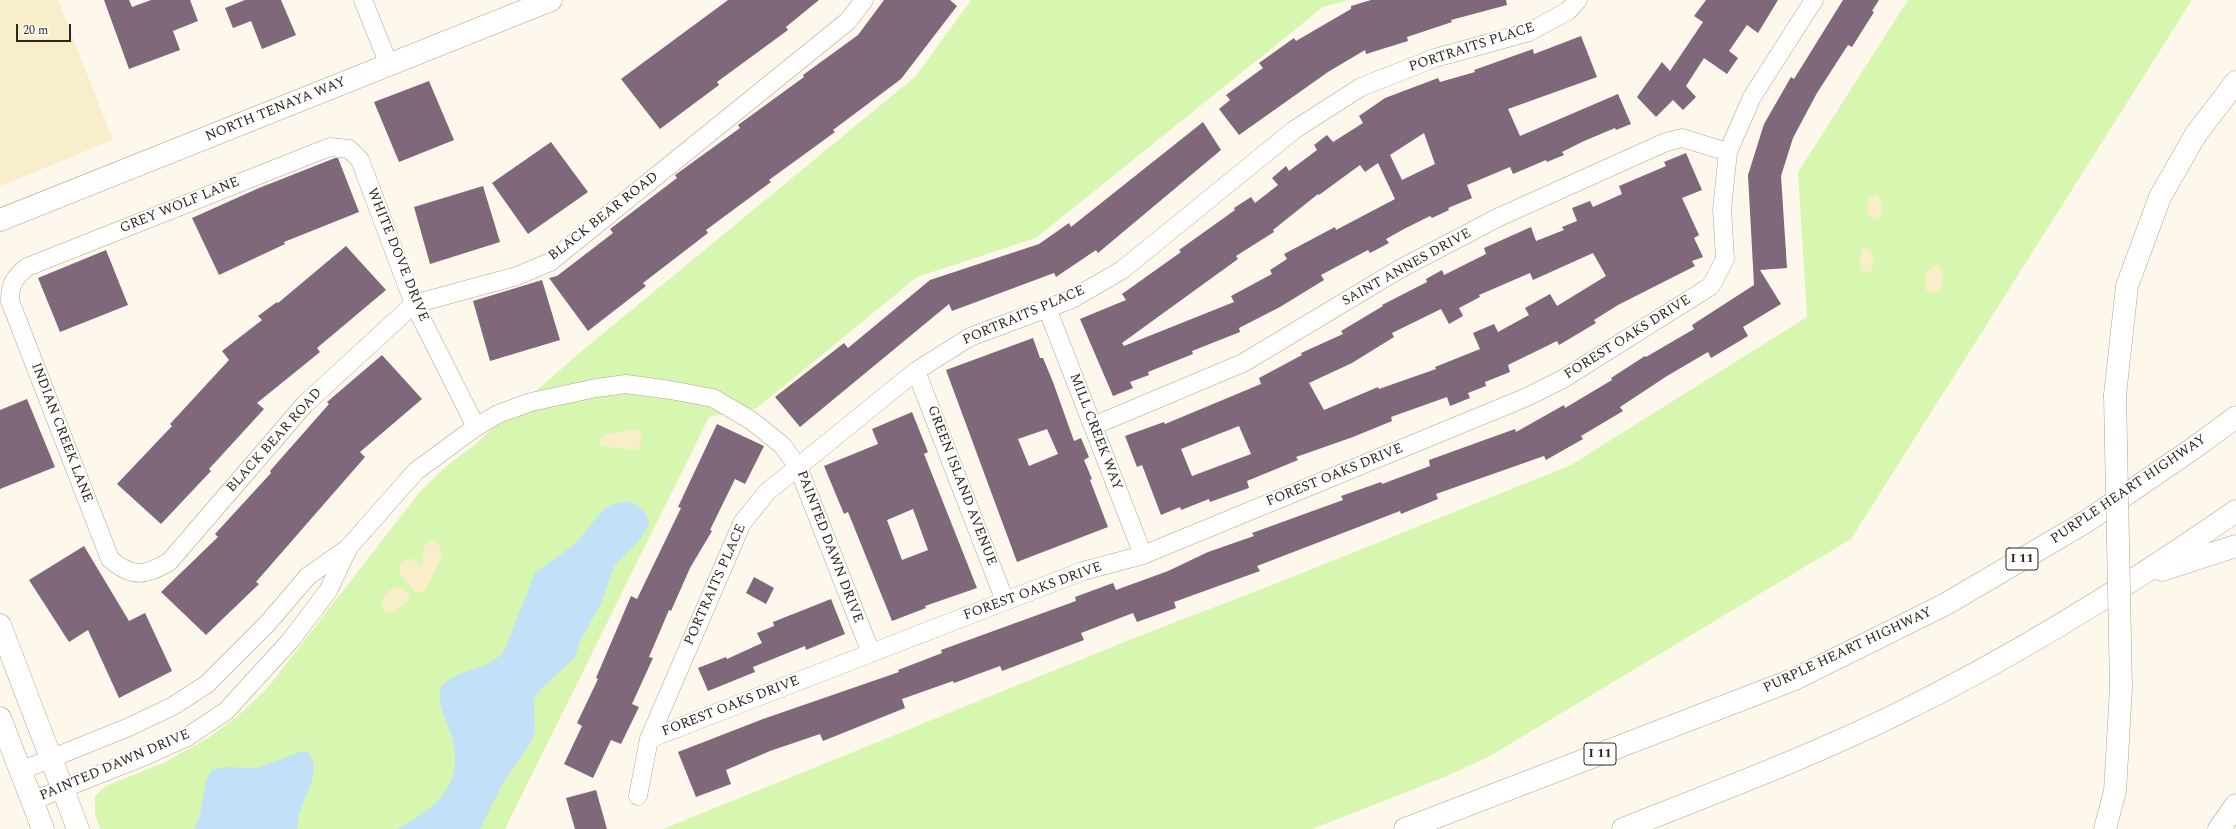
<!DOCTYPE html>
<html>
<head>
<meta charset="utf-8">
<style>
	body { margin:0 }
	#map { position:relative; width:2236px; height:829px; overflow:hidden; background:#fef7ec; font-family:Spectral,serif }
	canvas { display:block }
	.scale { position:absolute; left:16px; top:24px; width:55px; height:18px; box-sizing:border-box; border:2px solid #2d271d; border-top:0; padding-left:5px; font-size:12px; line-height:14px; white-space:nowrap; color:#2d271d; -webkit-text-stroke:3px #fff; paint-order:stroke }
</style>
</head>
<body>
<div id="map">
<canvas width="2236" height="829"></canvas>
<div class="scale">20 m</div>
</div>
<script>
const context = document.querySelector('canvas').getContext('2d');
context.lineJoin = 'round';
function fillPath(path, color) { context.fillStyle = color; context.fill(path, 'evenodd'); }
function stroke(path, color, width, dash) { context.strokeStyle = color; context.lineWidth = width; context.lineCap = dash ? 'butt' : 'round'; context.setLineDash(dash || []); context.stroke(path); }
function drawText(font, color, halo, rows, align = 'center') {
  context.font = font + ' Spectral,serif'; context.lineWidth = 4; context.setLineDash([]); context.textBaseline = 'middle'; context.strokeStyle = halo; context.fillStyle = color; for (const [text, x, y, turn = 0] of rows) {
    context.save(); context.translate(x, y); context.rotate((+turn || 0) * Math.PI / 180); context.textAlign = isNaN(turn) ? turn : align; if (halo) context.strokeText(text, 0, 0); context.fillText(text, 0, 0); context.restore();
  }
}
fillPath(new Path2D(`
	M971,0H1349L1323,7L1036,238L917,277L757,408L709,417L505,829H100L95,814V796L106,786L163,763L208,738L238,716L269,686L418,494L443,469L474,445L583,350L916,76Z
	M1908,0H2192L1851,539L1490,756L1445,777L1312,829H663L1134,638L1280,582L1571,465L1807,317L1798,172Z`), '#d7f7b0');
fillPath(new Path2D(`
	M0,0H58L113,140L0,186Z
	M1876,194L1879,197L1883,210L1879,218L1874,220C1866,215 1866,206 1869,198Z
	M1863,248L1870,249L1874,257L1872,270L1865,274L1862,273C1859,266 1858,254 1863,248Z
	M1936,265L1940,266C1943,273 1944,283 1940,291L1931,294L1926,290C1923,280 1926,269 1936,265Z
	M631,429L638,430L641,433V442L638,449L634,450L601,446L600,440L604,435Z
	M434,540L439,544L442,556L426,589L422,593L416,592L400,575L399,567L403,561L411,558L423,567C424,556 419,544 434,540Z
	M397,587L405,589L409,595V600L394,612L386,613C376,603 385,591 397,587Z`), '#f8eec9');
fillPath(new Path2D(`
	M626,501C639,504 648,511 649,525L641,538L614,566L601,604L581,639L575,657L538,692L534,700L535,731L531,742L503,783L480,829H397C438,807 466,785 451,734C446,717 436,705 441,687C458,667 487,672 504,651L535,573L575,544L602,511L610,505Z
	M305,751C326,762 304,798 299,814C298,819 298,824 297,829H194L200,815L206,780L212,770L225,767L257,768L300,752Z`), '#c2e1f9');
fillPath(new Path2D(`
	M104,0H129L132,7L151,0H190L198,21L173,31L180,50L129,69Z
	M245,0H281L296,35L262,49L251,21L233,28L225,8Z
	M728,0H819L786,27L788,30L717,82L719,85L660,129L621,79Z
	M884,0H950L957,6L901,79L833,130L835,132L769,180L771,182L706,230L708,233L643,283L646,286L588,331L549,278L557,276L613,233L610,229L677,178L675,175L740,128L738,125L804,77L803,75L858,35Z
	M1371,0H1506L1507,5L1451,20L1452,22L1407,37L1408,41L1366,54L1365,50L1328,72L1239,135L1219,109L1230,100L1226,95L1263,68L1259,63L1294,38L1296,41L1351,9V6Z
	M1706,0H1778L1758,33L1747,25L1729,51L1738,58L1727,74L1704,58L1686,86L1696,97L1683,110L1673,100L1656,117L1637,97L1662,62L1670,71L1703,22L1694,16Z
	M1843,0H1879L1872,11L1874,12L1852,47L1848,45L1817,93L1793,138L1781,176L1787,268L1760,270L1781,304L1743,327L1748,336L1711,358L1708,352L1667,376L1620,407L1623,411L1581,436L1583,439L1546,460L1544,456L1436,494L1438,499L1401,514L1400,511L1257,566L1260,571L1174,602L1176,608L1137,622L1133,613L1081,633L1084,640L1002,671L1000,666L954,683L953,681L902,699L905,708L823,741L820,734L770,751L726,770L731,784L696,797L678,752L763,719L899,672L898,670L942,653L941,650L1076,601L1075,597L1113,583L1116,590L1168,571L1208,552L1254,536L1252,533L1343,500L1341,496L1381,482L1382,484L1430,466L1429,460L1515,429L1516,432L1564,405L1565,408L1612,380L1611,378L1645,356L1646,357L1694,329L1692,325L1754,285L1748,175L1764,124L1791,77L1794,79Z
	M1581,36L1597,77L1508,109L1520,136L1618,94L1631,124L1616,130L1615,128L1584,141L1562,152L1564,155L1547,162L1546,160L1513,174L1510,167L1467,185L1472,198L1448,208L1449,210L1432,218L1430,216L1404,229L1386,239L1389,243L1370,253L1368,250L1321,275L1324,280L1280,307L1239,328L1240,332L1192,351L1193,354L1148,372L1149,375L1130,382L1133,388L1113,396L1080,319L1126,300L1122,294L1181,252L1179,250L1235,210L1234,208L1251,197L1255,203L1278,185L1272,178L1286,166L1289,171L1317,150L1314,145L1327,135L1333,142L1363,123L1359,116L1385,98L1438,78L1440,82L1475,72L1474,70L1533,49L1534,54ZM1424,133L1435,164L1402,180L1390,155ZM1378,163L1395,199L1336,230L1335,227L1284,254L1287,259L1270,270L1272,274L1231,296L1234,302L1124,346L1122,343L1238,259L1236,256L1274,232L1273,230L1318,194L1319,195L1360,165L1365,172Z
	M429,81L454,140L399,162L374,102Z
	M1203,122L1221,150L1098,253L1096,250L1056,277L1054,273L952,311L949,304L800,427L775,397L844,343L848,348L930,280L1039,244L1069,223L1071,227Z
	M551,142L588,192L528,234L492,183Z
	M1686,153L1702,190L1682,198L1699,235L1694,238L1703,257L1692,261L1695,266L1618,305L1594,320L1596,323L1559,345L1557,341L1508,365L1510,372L1485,382L1486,386L1468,393L1470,398L1450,406L1447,397L1391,417L1392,421L1353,437L1296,457L1298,460L1247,481L1249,488L1210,502L1209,499L1181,510L1180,507L1161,515L1142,465L1137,467L1125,436L1164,422L1165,424L1261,384L1259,378L1302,355L1301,353L1343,334L1341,331L1383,306L1382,305L1427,282L1426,279L1442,270L1444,275L1486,254L1484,248L1531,227L1536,241L1564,230L1562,227L1577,221L1572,208L1590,201L1593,207L1622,194L1619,186L1666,166L1664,162ZM1593,253L1606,276L1557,306L1550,294L1525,308L1529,315L1498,332L1494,324L1473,333L1480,349L1435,367L1436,369L1379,389L1378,387L1324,410L1309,383L1352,363L1394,337L1392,333L1441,309L1449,324L1463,316L1459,308L1480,297L1479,295L1530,273L1533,280ZM1239,426L1251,454L1192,476L1181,449Z
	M335,158H338L359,212L284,242L285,244L219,275L192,218L259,188Z
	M483,186L500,242L430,264L414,207Z
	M346,246L386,290L317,348L320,352L257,403L264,409L209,469L211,471L161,524L117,484L172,426L170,424L229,360L222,351L262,320L258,316L277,302L278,303Z
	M106,250L128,305L60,332L38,278Z
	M542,280L560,340L490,361L473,301Z
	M1033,338L1040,358H1043L1053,382L1074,441L1081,438L1089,457L1084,460L1092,479L1090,480L1108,527L1017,562L946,370ZM1047,429L1058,454L1029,466L1018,439Z
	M382,355L422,399L360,452L365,457L256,582L259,584L206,635L161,592L218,537L215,534L271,473L270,471L329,404L327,402Z
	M27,399L55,467L0,489V410Z
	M912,412L928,452L924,454L977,588L925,606L926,608L892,621L848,512L844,514L824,466L878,444L872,429ZM913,509L928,550L902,560L887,520Z
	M717,424L764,446L745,484L735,479L710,530L712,531L690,568L671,611L669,610L649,657L653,658L632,704L639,707L621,744L611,740L593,778L564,764L582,726L577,723L598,679L596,678L631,596L637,599L681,508L678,507Z
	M84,546L129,621L145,613L172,671L119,698L88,630L69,642L29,580Z
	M754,577L774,588L766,604L746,593Z
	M831,599L845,634L806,650L805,646L753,667L755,672L708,691L698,668L726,657L727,659L762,643L757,633L774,626L773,622Z
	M596,790L607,829H575L566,798Z`), '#7e687a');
const minor = new Path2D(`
	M363,0L389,65
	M1047,308L1143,555
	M916,371L1005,601
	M1093,426L1243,363L1398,270L1497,218L1666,142L1682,138L1728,152
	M476,427L414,304L360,160L349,149L330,147L27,267C14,278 10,284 10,301L110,559C132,578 145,576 169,562L305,404L414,304L517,276L550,262L848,21L864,0
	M649,739L1083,571L1143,555L1527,397L1563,379L1711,286L1725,259L1722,209L1728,152L1752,97L1814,0
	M20,771L129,727L173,706L207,684L267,624L308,576L348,548L416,471L476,427L498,414L531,402L596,388L626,384L670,390L713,398L752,421L782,445L798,467L871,653
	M638,796L649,739L742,523L767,492L916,371L970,337L1072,299L1122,270L1294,130L1361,87L1435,58L1529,32L1568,11L1578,0
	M32,801L143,757L187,737L226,711L290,641L328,591L348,549`);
const tertiary = new Path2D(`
	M0,220L551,0`);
const secondary = new Path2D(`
	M0,625L78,829
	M0,718L43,829`);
const primary = new Path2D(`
	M2115,395L2127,286L2160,197L2196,134L2236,82
	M2105,829L2115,791L2121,688`);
const motorway = new Path2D(`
	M2162,570L2236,546
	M1405,829L1795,679L1946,604L2087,521L2191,450L2236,417
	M1623,829C1716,792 1810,757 1899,713C2017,655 2128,586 2236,511
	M2219,829L2236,805`);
stroke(minor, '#b4a48b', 19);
stroke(tertiary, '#b4a48b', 23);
stroke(secondary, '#b4a48b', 23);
stroke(primary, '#b4a48b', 23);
stroke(motorway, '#b4a48b', 23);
stroke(minor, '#fff', 18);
stroke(tertiary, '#fff', 22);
stroke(secondary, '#fff', 22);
stroke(primary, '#fff', 22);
stroke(motorway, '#fff', 22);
const primaryBridge = new Path2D(`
	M2115,395L2121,688`);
stroke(primaryBridge, '#b4a48b', 23, []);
stroke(primaryBridge, '#fff', 22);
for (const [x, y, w] of [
	[2022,559,32],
	[1600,754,32]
]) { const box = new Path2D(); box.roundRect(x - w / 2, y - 11, w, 22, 3); context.fillStyle = '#fff'; context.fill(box); stroke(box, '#2d271d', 1); }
drawText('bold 13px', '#2d271d', null, [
	["I 11",2022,559],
	["I 11",1600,754]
]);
drawText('14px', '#2d271d', '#fff', [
	["PORTRAITS PLACE",1472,48,-18],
	["NORTH TENAYA WAY",276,110,-22],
	["GREY WOLF LANE",180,206,-22],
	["BLACK BEAR ROAD",604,217,-38],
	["WHITE DOVE DRIVE",397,255,68],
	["SAINT ANNES DRIVE",1407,268,-29],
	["PORTRAITS PLACE",1024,316,-23],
	["FOREST OAKS DRIVE",1628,338,-32],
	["MILL CREEK WAY",1095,432,69],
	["INDIAN CREEK LANE",61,433,69],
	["BLACK BEAR ROAD",275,441,-48],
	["FOREST OAKS DRIVE",1335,476,-22],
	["GREEN ISLAND AVENUE",961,486,69],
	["PURPLE HEART HIGHWAY",2129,490,-34],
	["PAINTED DAWN DRIVE",829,547,69],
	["PORTRAITS PLACE",716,585,-66],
	["FOREST OAKS DRIVE",1033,592,-20],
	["PURPLE HEART HIGHWAY",1848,651,-25],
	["FOREST OAKS DRIVE",731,707,-21],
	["PAINTED DAWN DRIVE",115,766,-23]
]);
</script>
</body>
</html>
